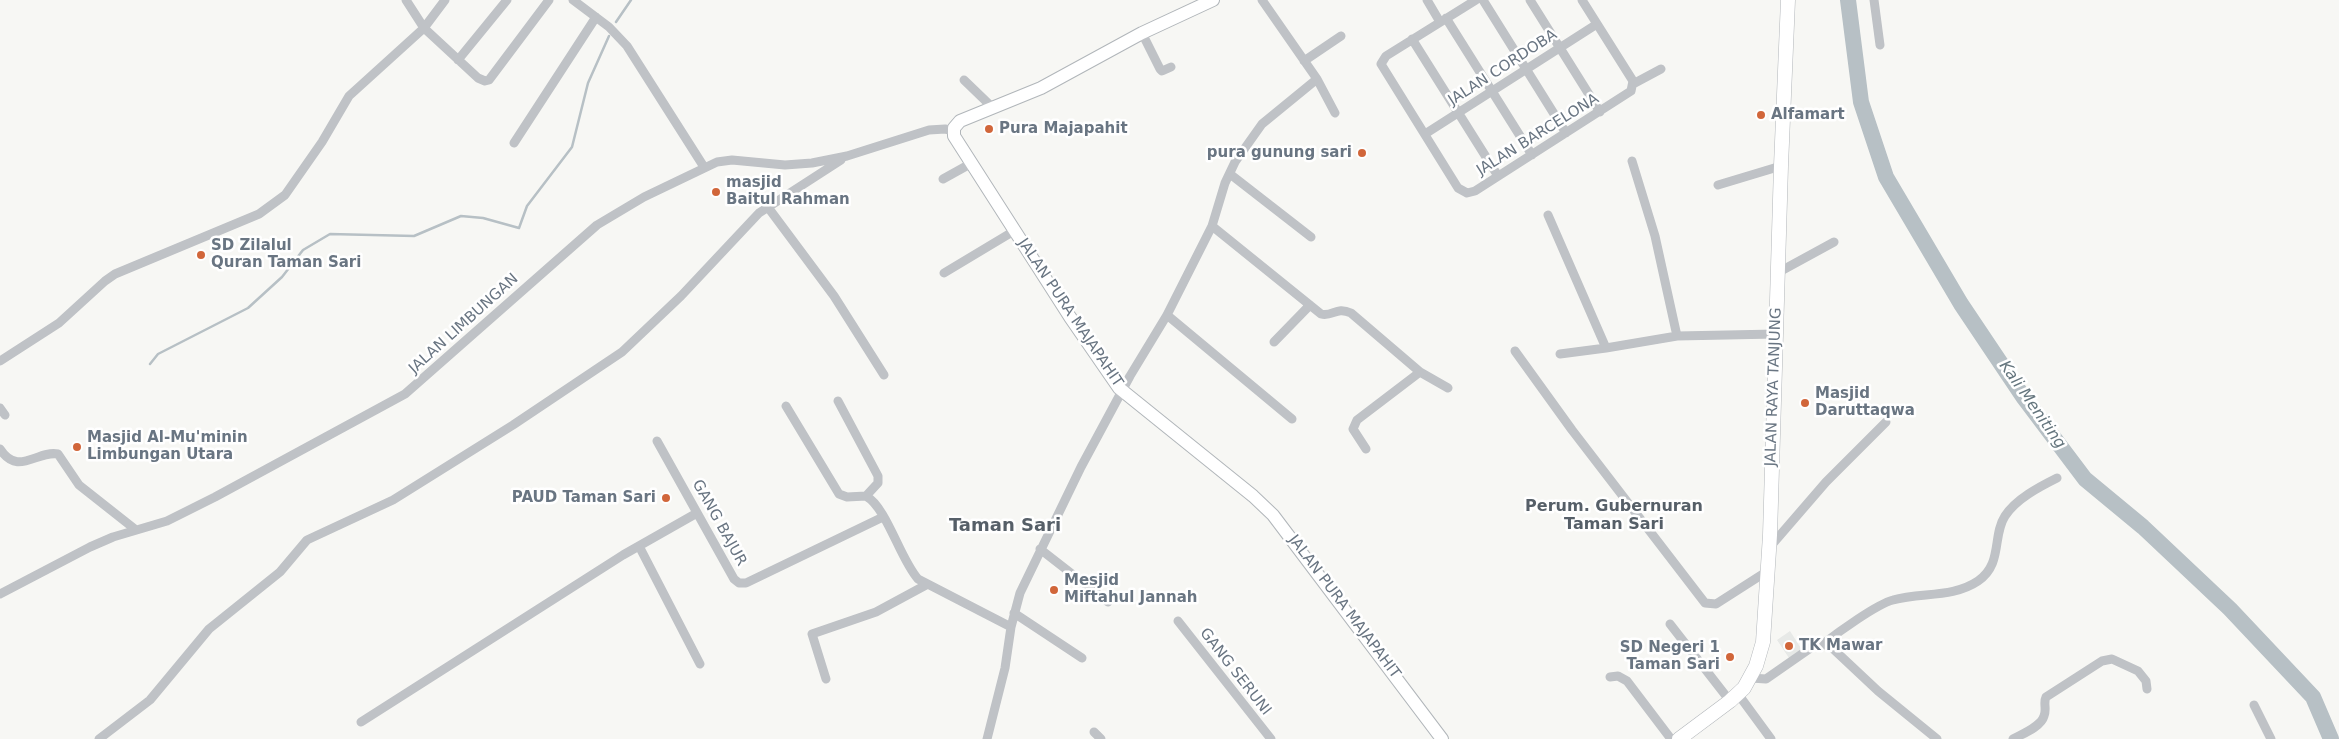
<!DOCTYPE html>
<html>
<head>
<meta charset="utf-8">
<style>
	body { margin:0 }
	canvas { display:block; background:#f7f7f4 }
</style>
</head>
<body>
<canvas width="2339" height="739"></canvas>
<script>
const context = document.querySelector('canvas').getContext('2d');
context.lineJoin = 'round';
function fillPath(path, color) { context.fillStyle = color; context.fill(path, 'evenodd'); }
function stroke(path, color, width, dash) { context.strokeStyle = color; context.lineWidth = width; context.lineCap = dash ? 'butt' : 'round'; context.setLineDash(dash || []); context.stroke(path); }
function drawText(font, color, halo, rows, align = 'center') {
  context.font = font + ' "DejaVu Sans",sans-serif'; context.lineWidth = 5; context.setLineDash([]); context.textBaseline = 'middle'; context.strokeStyle = halo; context.fillStyle = color; for (const [text, x, y, turn = 0] of rows) {
    context.save(); context.translate(x, y); context.rotate((+turn || 0) * Math.PI / 180); context.textAlign = isNaN(turn) ? turn : align; if (halo) context.strokeText(text, 0, 0); context.fillText(text, 0, 0); context.restore();
  }
}
fillPath(new Path2D(`
	M1790,631L1804,653L1791,661L1777,640Z`), '#e7e9e7');
stroke(new Path2D(`
	M616,22L631,0
	M150,364L158,354L248,308L282,277L303,250L330,234L414,236L461,216L483,218L519,228L527,206L572,147L588,83L609,36`), '#b7c0c5', 2.5);
stroke(new Path2D(`
	M1848,0L1861,102L1886,177L1961,304L2024,398L2085,479L2143,527L2230,609L2313,697L2331,739`), '#b7c0c5', 16);
const secondary = new Path2D(`
	M1213,0L1142,33L1041,88L960,121L954,128V136L1070,317L1119,388L1253,496L1273,515L1442,739`);
const primary = new Path2D(`
	M1679,739L1730,701L1744,688L1756,666L1763,642L1770,535L1781,166L1788,0`);
stroke(secondary, '#b1b6ba', 14);
stroke(primary, '#b2b6ba', 15);
stroke(new Path2D(`
	M406,0L424,28L478,78L485,81L489,80L549,0
	M573,0L609,27L627,46L704,167
	M1262,0L1317,79L1335,113
	M1427,0L1440,22
	M1476,0L1386,56L1381,64L1458,188L1467,193L1475,191L1631,91L1633,81L1582,0
	M1483,0L1566,133
	M1530,0L1600,112
	M1874,0L1880,45
	M1446,18L1532,155
	M1142,33L1160,69L1162,71L1171,67
	M1412,39L1498,176
	M458,60L507,0
	M1304,61L1341,36
	M964,80L992,107
	M1633,84L1661,69
	M1425,134L1597,24
	M514,143L596,17
	M1632,161L1655,236L1677,336
	M1230,174L1311,237
	M943,179L970,164
	M1718,185L1781,166
	M767,206L834,296L884,375
	M1548,215L1606,348L1677,336L1776,334
	M1212,226L1321,314C1333,317 1336,306 1351,313L1420,372L1448,388
	M1779,272L1834,242
	M944,273L1014,231
	M1167,315L1292,419
	M1274,342L1310,305
	M1515,351L1572,430L1705,603L1716,604L1766,572
	M1560,354L1606,348
	M0,361L59,323L105,281L115,274L259,214L285,195L322,142L349,96L424,28L445,0
	M838,401L878,476V483L866,496
	M786,406L839,494L847,497L866,496C887,508 900,559 918,579L1011,627
	M0,408L5,415
	M657,441L734,579L739,583H746L883,517
	M0,449C18,477 37,450 58,454L79,485L136,530
	M1366,449L1353,429L1357,420L1420,372
	M639,546L700,664
	M1769,548L1826,482L1886,422
	M1040,549L1108,602
	M0,594L90,547L113,537L167,521L215,497L405,394L597,225L644,197L717,162L732,160L785,165L812,163L847,156L929,130L945,129L954,131
	M1014,613L1082,658
	M1178,621L1271,739
	M1670,624L1730,701
	M1823,644C1837,633 1877,604 1893,600C1921,592 1953,598 1978,581C2003,564 1992,536 2005,516C2016,499 2039,487 2057,478
	M1610,677L1618,676L1627,681L1671,739
	M1751,678L1766,679L1812,647L1820,645H1829L1878,691L1937,739
	M826,679L812,634L876,612L926,585
	M1738,694L1771,739
	M2254,705L2271,739
	M361,722L623,555L697,513
	M1094,732L1101,739
	M99,739L150,700L209,629L280,572L307,540L393,500L513,425L622,352L681,296L759,213L841,160
	M987,739L1005,668L1011,627L1020,593L1081,467L1130,376L1167,315L1212,226L1225,183L1235,162L1262,124L1317,79
	M2013,739C2022,734 2041,727 2044,716C2047,709 2043,703 2046,697L2102,661L2112,659L2138,671L2146,681L2147,689`), '#bfc2c6', 9);
stroke(secondary, '#fff', 12);
stroke(primary, '#fff', 14);
for (const [x, y, r, color] of [
	[1761,115,5,"#d1663a"],
	[989,129,5,"#d1663a"],
	[1362,153,5,"#d1663a"],
	[716,192,5,"#d1663a"],
	[201,255,5,"#d1663a"],
	[1805,403,5,"#d1663a"],
	[77,447,5,"#d1663a"],
	[666,498,5,"#d1663a"],
	[1054,590,5,"#d1663a"],
	[1789,646,5,"#d1663a"],
	[1730,657,5,"#d1663a"]
]) { const dot = new Path2D(); dot.arc(x, y, r, 0, 2 * Math.PI); context.fillStyle = color; context.fill(dot); stroke(dot, '#fff', 2); }
drawText('15px', '#697582', '#fff', [
	["JALAN CORDOBA",1503,68,-33],
	["JALAN BARCELONA",1538,135,-32],
	["JALAN PURA MAJAPAHIT",1070,313,56],
	["JALAN LIMBUNGAN",464,324,-42],
	["JALAN RAYA TANJUNG",1774,387,-88],
	["GANG BAJUR",719,523,61],
	["JALAN PURA MAJAPAHIT",1344,607,53],
	["GANG SERUNI",1235,672,52]
]);
drawText('bold 15px', '#697582', '#fff', [
	["Alfamart",1771,115],
	["Pura Majapahit",999,129],
	["pura gunung sari",1352,153,"right"],
	["masjid",726,183],
	["Baitul Rahman",726,200],
	["SD Zilalul",211,246],
	["Quran Taman Sari",211,263],
	["Masjid",1815,394],
	["Daruttaqwa",1815,411],
	["Masjid Al-Mu'minin",87,438],
	["Limbungan Utara",87,455],
	["PAUD Taman Sari",656,498,"right"],
	["Mesjid",1064,581],
	["Miftahul Jannah",1064,598],
	["TK Mawar",1799,646],
	["SD Negeri 1",1720,648,"right"],
	["Taman Sari",1720,665,"right"]
], 'left');
drawText('italic 16px', '#65767e', '#fff', [
	["Kali Meniting",2032,405,55]
]);
drawText('bold 16px', '#565f68', '#fff', [
	["Perum. Gubernuran",1614,507],
	["Taman Sari",1614,525]
]);
drawText('bold 18px', '#565f68', '#fff', [
	["Taman Sari",1005,526]
]);
</script>
</body>
</html>
